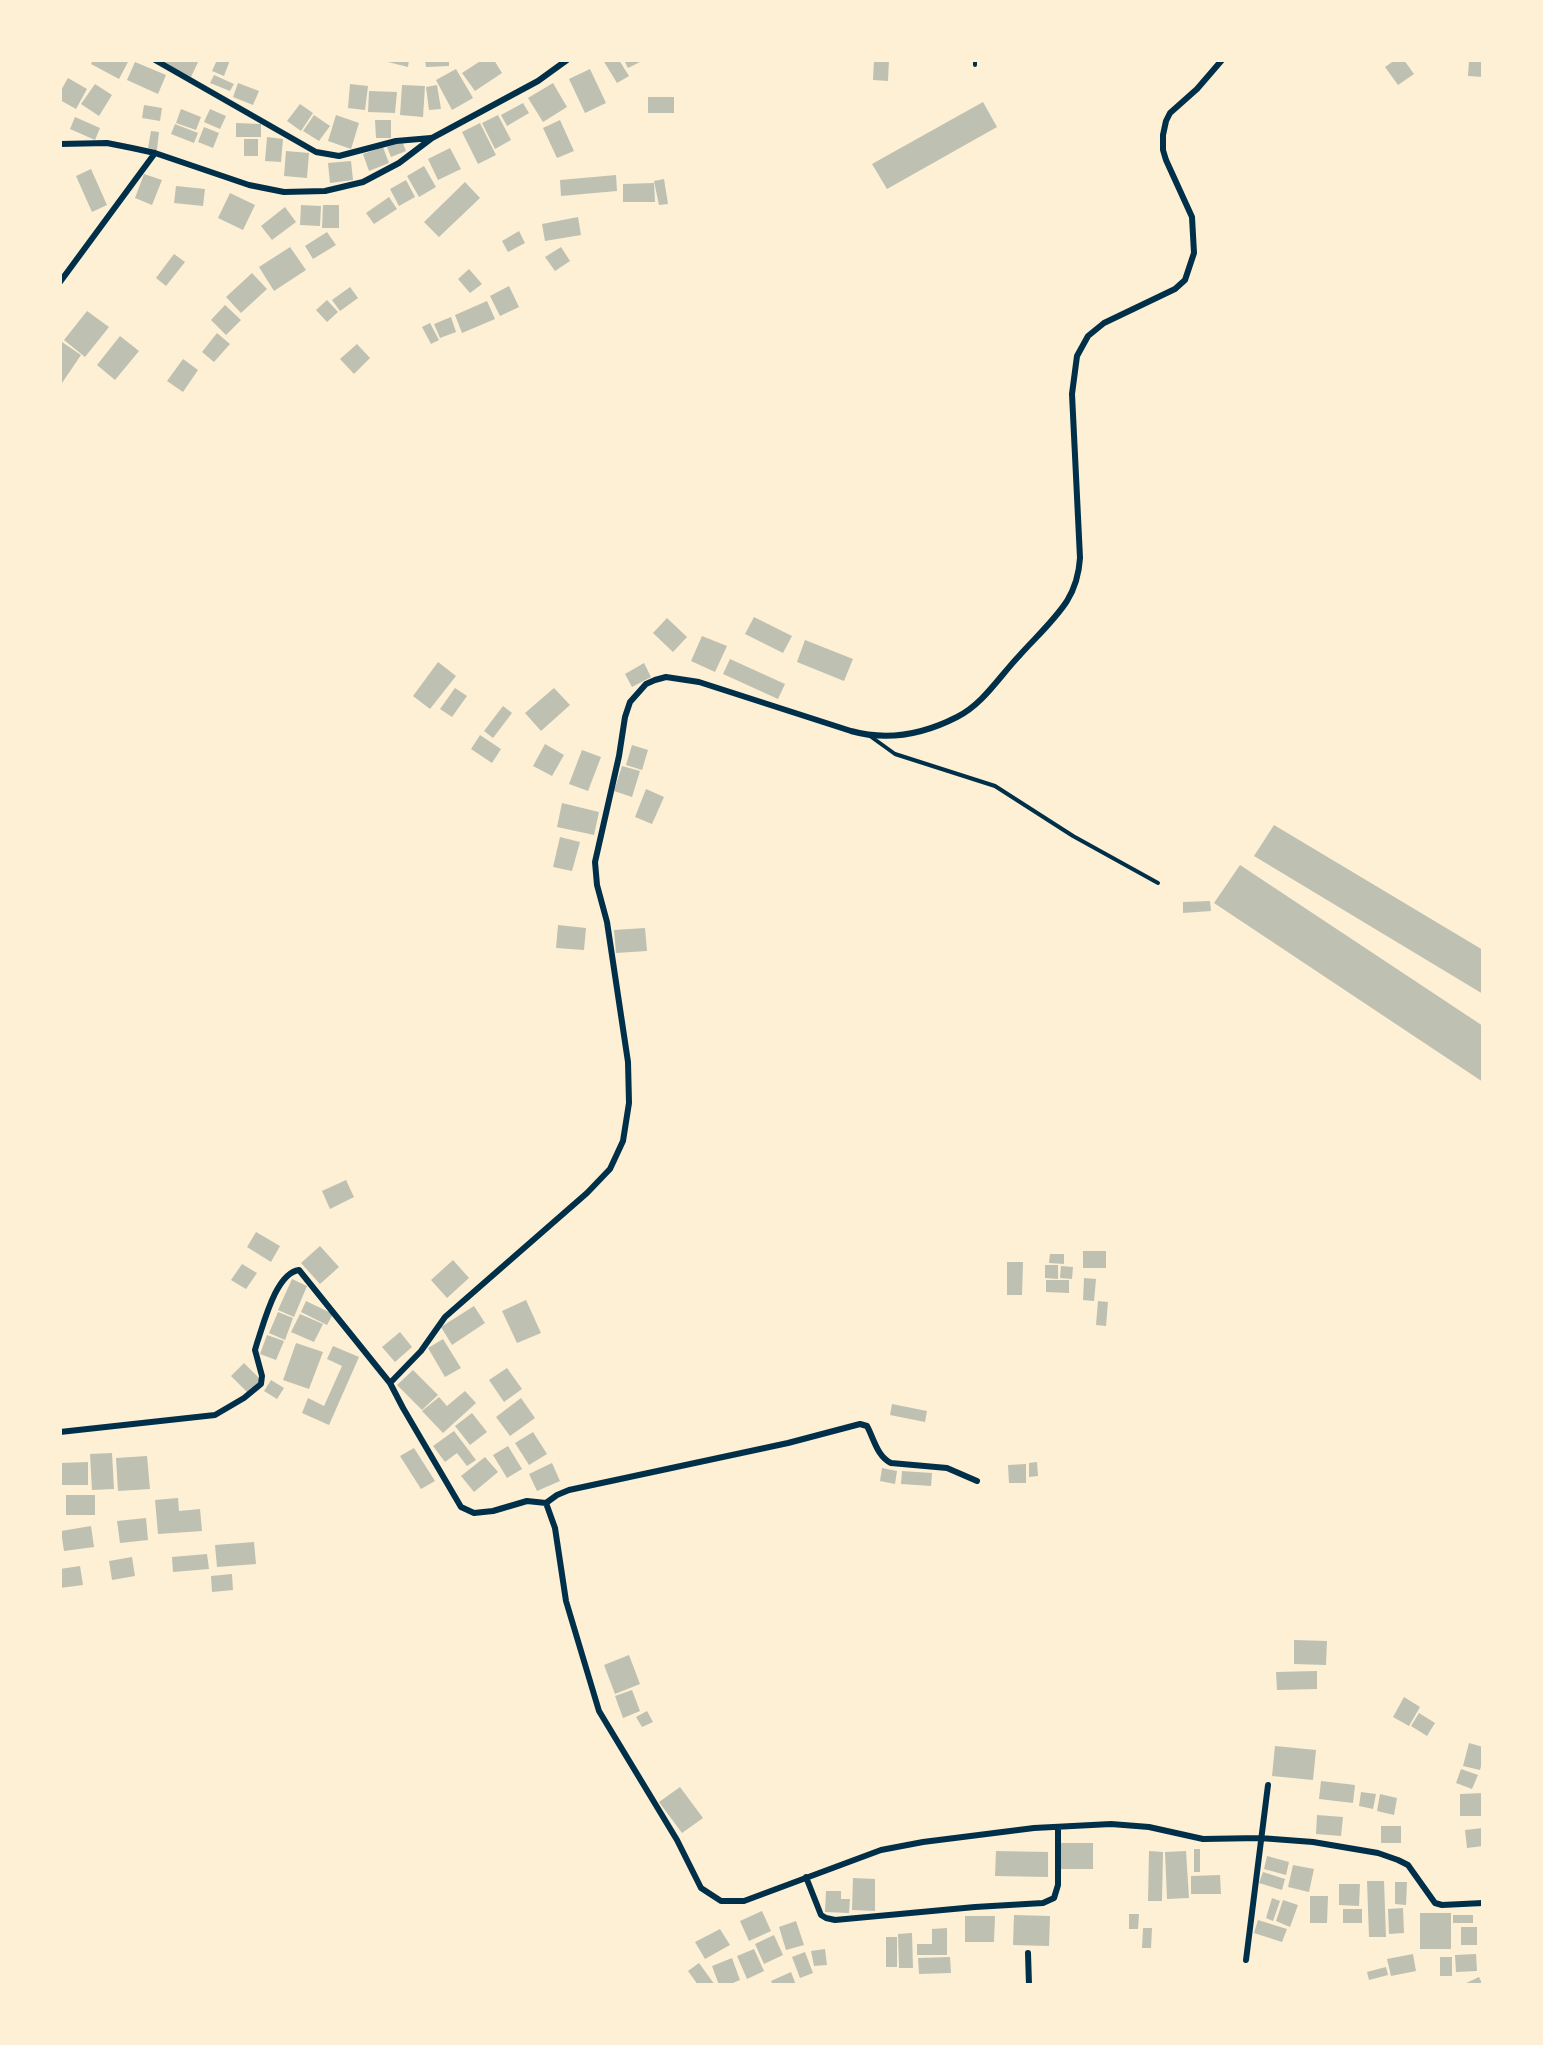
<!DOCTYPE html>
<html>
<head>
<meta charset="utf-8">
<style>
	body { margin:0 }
	#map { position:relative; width:1543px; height:2045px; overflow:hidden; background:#fdf0d5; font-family:"Sofia Sans Condensed",sans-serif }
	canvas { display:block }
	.frame { position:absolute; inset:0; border:62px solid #fdf0d5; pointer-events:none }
</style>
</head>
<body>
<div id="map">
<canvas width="1543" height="2045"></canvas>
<div class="frame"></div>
</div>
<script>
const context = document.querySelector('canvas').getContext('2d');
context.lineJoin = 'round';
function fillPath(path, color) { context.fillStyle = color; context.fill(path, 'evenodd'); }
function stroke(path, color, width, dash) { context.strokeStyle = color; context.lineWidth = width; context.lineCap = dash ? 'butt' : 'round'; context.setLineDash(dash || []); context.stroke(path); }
fillPath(new Path2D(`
	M93,60H124L128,62L119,79L91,64Z
	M166,60H199L191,77L163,65Z
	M217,60H230L224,76L212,71Z
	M388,60H409L408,67L388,62Z
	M425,60H449V66L426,67Z
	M482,60H494L502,73L475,91L462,73Z
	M603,60H619L629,76L617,83Z
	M624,60H644L628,68Z
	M874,60H889L888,81L873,80Z
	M1395,60H1404L1414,74L1398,85L1385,67Z
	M1469,60H1483V77L1468,76Z
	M135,62L166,75L158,94L127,80Z
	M456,69L473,98L452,110L436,80Z
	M590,69L606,103L585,113L569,79Z
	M214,75L234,84L230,91L210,83Z
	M68,78L87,89L76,109L60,100V92Z
	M238,83L259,91L253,105L233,97Z
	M553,83L567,107L543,122L528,98Z
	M95,84L112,95L99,116L81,104Z
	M350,84L368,86L365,110L348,108Z
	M402,85L425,86L423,117L400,115Z
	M437,85L441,109L429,110L426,87Z
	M369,91L397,92L395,113L368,112Z
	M648,97H674V113H648Z
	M983,102L997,127L887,189L872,164Z
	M523,103L529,113L507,126L501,115Z
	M300,104L313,113L301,131L287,121Z
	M144,105L162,108L160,121L142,118Z
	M181,109L201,117L196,130L176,123Z
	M210,109L226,116L220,129L204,122Z
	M314,115L330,126L319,141L303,131Z
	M336,115L359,123L351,149L328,141Z
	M498,115L511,140L495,149L482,123Z
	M75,117L100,128L95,140L70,129Z
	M375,120H391V138H376Z
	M560,120L574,151L557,158L543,128Z
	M236,123L261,124V137H236Z
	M480,123L496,155L478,164L462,132Z
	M175,124L198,133L194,143L171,134Z
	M204,127L219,133L213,148L198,142Z
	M151,131L159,132L157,150L148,148Z
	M267,137L283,139L281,162L265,161Z
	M244,139H258V156H244Z
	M402,141L406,151L391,157L387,147Z
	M383,147L389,163L369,171L363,154Z
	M450,148L461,169L438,180L428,159Z
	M286,151L309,153L307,178L284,176Z
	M351,161L353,180L330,183L328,163Z
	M424,166L436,187L419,197L407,176Z
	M91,169L107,205L92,212L76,176Z
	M144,174L162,180L152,205L135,198Z
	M616,175L617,191L561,196L560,180Z
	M664,179L668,204L659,205L654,181Z
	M406,180L415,197L399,206L390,189Z
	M465,182L480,198L439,237L424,222Z
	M654,183L655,202H623V184Z
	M176,186L205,189L203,206L174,203Z
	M230,193L255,205L243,230L218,218Z
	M389,197L397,209L374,224L366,213Z
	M301,205L321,206L320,226L300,225Z
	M323,205H339V228H322Z
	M285,207L296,222L272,240L261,226Z
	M578,217L581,235L545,241L542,224Z
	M519,231L525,243L508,252L502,241Z
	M327,232L336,245L313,259L305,246Z
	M290,247L306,270L274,291L259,267Z
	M561,247L570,261L555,271L545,257Z
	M174,254L185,262L166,286L156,278Z
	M469,269L482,284L470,293L458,279Z
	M252,273L267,289L241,313L226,297Z
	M509,286L519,307L500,316L490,296Z
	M350,287L358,298L340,311L332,300Z
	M327,300L338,312L327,322L316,310Z
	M487,301L495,319L462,333L455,315Z
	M225,305L241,320L226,335L211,320Z
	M87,311L109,327L85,357L64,340Z
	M451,317L456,332L440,338L434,324Z
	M430,323L439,340L431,344L422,327Z
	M217,333L230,344L214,362L202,352Z
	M120,336L139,351L115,380L97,365Z
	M62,342L81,355L60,386V345Z
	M357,344L370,358L354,374L340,359Z
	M183,359L198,370L183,392L167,381Z
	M754,617L792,636L783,653L745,634Z
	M667,618L687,637L673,652L653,633Z
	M702,636L727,646L715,672L691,661Z
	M805,640L853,659L844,681L797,662Z
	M730,659L785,684L778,699L723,674Z
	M438,662L456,676L430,709L413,696Z
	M644,663L651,677L632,687L625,674Z
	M455,688L467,696L452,717L440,709Z
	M554,688L570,705L541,731L525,713Z
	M503,706L512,713L493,738L484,731Z
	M480,735L501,749L492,763L471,749Z
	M545,744L564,755L552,776L533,766Z
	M632,745L648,750L642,770L626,765Z
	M582,750L601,757L588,791L569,784Z
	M622,766L640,771L632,797L614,791Z
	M646,789L664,797L652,824L635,817Z
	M562,803L599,812L594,835L557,827Z
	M1274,825L1483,950V994L1254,856Z
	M560,837L580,842L572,871L553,867Z
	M1240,865L1483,1026V1082L1214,903Z
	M1210,901L1211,911L1183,913V902Z
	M558,925L586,928L584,950L556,948Z
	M645,928L647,951L616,953L614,930Z
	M346,1180L354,1197L330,1209L322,1191Z
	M256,1232L280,1246L271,1262L247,1247Z
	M320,1246L339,1267L320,1284L301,1263Z
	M1083,1251H1106V1268H1083Z
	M1050,1254H1064V1264L1049,1263Z
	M453,1260L469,1278L447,1298L431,1280Z
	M1007,1262H1023L1022,1295H1007Z
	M242,1264L257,1273L246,1289L231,1280Z
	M1045,1265H1058V1279L1045,1278Z
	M1061,1266L1073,1267L1072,1279L1060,1278Z
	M1084,1278L1096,1279L1094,1301L1083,1300Z
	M292,1279L307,1286L294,1317L278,1310Z
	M1046,1280H1069V1293L1046,1292Z
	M526,1300L541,1333L517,1343L502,1311Z
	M306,1301L333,1314L327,1325L301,1312Z
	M1098,1301L1108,1302L1106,1326L1096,1325Z
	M474,1306L485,1323L452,1345L441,1327Z
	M278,1312L293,1318L285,1340L269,1333Z
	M300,1314L323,1324L314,1342L291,1332Z
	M400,1332L412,1347L395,1362L382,1347Z
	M267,1335L284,1341L276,1360L260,1354Z
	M443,1339L461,1368L445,1377L428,1348Z
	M296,1343L323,1352L309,1389L283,1380Z
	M333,1346L359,1357L329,1425L302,1413L308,1398L324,1406L342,1366L327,1359Z
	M244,1363L261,1380L248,1393L231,1376Z
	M507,1368L522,1389L504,1402L489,1380Z
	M413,1370L438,1395L422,1410L397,1385Z
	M271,1380L284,1388L277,1399L264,1391Z
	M465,1391L476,1403L443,1433L422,1411L439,1397L447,1406Z
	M521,1398L535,1418L510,1436L496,1417Z
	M892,1404L927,1411L925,1422L890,1415Z
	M472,1413L487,1432L470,1445L455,1426Z
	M454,1431L476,1460L467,1466L457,1453L445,1462L433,1446Z
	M533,1432L547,1454L529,1465L515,1443Z
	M508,1446L522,1469L507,1478L493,1455Z
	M414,1448L435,1481L421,1489L400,1456Z
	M112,1453L114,1489L92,1490L90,1454Z
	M147,1456L150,1489L118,1491L116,1458Z
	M485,1457L498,1472L474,1492L461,1476Z
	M88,1462V1485H60V1463Z
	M1037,1462L1038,1476L1029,1477V1463Z
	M552,1463L560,1481L537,1491L529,1474Z
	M1026,1464V1483H1009L1008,1465Z
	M882,1468L897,1471L895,1484L880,1481Z
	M902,1471L932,1473L931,1486L901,1484Z
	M66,1495H95V1515H66Z
	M178,1498L179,1511L200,1509L202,1531L158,1534L155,1500Z
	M146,1518L148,1540L120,1543L117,1521Z
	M91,1526L94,1547L64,1551L61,1531Z
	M254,1542L256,1564L217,1567L215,1545Z
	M207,1554L209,1569L173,1572L172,1557Z
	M132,1557L135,1576L112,1580L109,1561Z
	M80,1566L83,1585L60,1588V1569Z
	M232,1574L233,1590L212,1592L211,1576Z
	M1294,1640L1327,1641L1326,1665L1294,1664Z
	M629,1655L640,1684L615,1694L604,1665Z
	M1317,1671V1689L1277,1690L1276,1672Z
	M632,1690L640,1711L623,1718L615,1696Z
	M1404,1697L1420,1707L1409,1726L1393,1717Z
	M647,1711L653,1722L642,1727L636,1717Z
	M1419,1713L1435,1723L1427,1736L1411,1726Z
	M1469,1743L1483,1747V1759L1480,1770L1463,1766Z
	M1275,1746L1316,1750L1313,1780L1272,1776Z
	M1461,1769L1478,1775L1472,1789L1456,1783Z
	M1321,1781L1355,1785L1353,1803L1319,1799Z
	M680,1787L703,1818L682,1833L659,1802Z
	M1361,1792L1376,1794L1373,1809L1359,1806Z
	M1483,1793V1816H1460V1794Z
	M1380,1794L1397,1798L1394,1815L1377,1811Z
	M1317,1815L1343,1817L1341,1836L1316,1834Z
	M1381,1826H1401V1843H1381Z
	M1483,1828V1846L1467,1848L1465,1830Z
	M1059,1843H1093V1869H1058Z
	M1194,1849H1200V1872H1194Z
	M996,1851L1048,1852V1877L995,1876Z
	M1149,1851L1163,1852L1162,1901H1148Z
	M1186,1851L1189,1898L1167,1899L1165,1852Z
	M1267,1856L1289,1862L1286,1875L1264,1869Z
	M1293,1865L1314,1869L1309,1892L1288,1887Z
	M1263,1872L1285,1879L1282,1890L1259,1883Z
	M1220,1875L1221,1894H1191V1876Z
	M853,1878L875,1879V1911L852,1910Z
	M1367,1881H1384L1386,1937H1369Z
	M1395,1882H1407L1406,1905L1395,1904Z
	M1339,1884H1360L1359,1906L1339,1905Z
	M826,1891H841V1899H850L849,1913L825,1912Z
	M1310,1896H1328L1327,1923H1310Z
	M1272,1898L1280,1901L1273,1921L1266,1918Z
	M1283,1900L1298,1905L1290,1927L1276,1921Z
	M1403,1908L1404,1933L1389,1934L1388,1909Z
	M1343,1909H1362V1923H1343Z
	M762,1911L771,1931L749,1941L740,1921Z
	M1420,1913H1451V1949H1420Z
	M1129,1914H1139L1138,1929H1129Z
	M1014,1915L1050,1916L1049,1946L1013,1945Z
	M1453,1915H1473V1923H1453Z
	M965,1916H995L994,1942H965Z
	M1258,1920L1287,1929L1282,1942L1254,1933Z
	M796,1921L804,1945L786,1950L779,1927Z
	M1461,1927H1477V1945H1461Z
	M947,1928V1955H917V1944H932V1929Z
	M1143,1928H1152L1151,1948H1142Z
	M720,1929L730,1945L705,1959L695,1942Z
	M912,1933L913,1968H899L898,1934Z
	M774,1935L783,1955L764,1964L755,1944Z
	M886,1937H897V1967H886Z
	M754,1949L764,1971L747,1979L737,1956Z
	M825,1949L827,1965L814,1966L811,1951Z
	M805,1952L813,1973L800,1978L792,1957Z
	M1413,1954L1416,1971L1391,1976L1387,1959Z
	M1476,1954L1477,1971L1456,1972L1455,1955Z
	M950,1957L951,1973L919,1974L918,1958Z
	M1440,1957H1452V1976H1440Z
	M732,1958L740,1980L728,1985H719L712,1966Z
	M699,1963L715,1985H698L688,1971Z
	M1386,1967L1388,1975L1369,1980L1367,1972Z
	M791,1972L796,1985H773L771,1981Z
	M1479,1977L1483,1985H1462Z`), '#bec0b2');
stroke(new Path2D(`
	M975,65V60
	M870,736L895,754L995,786L1073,836L1158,883`), '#003049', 4);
stroke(new Path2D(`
	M155,60L316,152L339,156L396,141L431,138
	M1222,60L1197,89L1170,113L1166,121L1163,135V150L1166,160L1192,217L1194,253L1185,280L1175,289L1104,323L1088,336L1077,356L1072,394L1080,558C1079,574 1075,588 1067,601C1054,621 1034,639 1019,656C999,677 983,704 957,717C924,734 887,741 851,731L699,682L666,677L655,680L646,684L630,702L625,717L619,756L595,862L597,885L607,922L628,1062L629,1103L623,1141L610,1169L587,1193L445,1317L421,1351L390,1383L403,1408L461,1507L474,1513L493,1511L527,1501L546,1503L555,1528L566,1601L599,1711L677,1840L701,1888L721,1901H744L881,1850L923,1842L1034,1828L1111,1824L1149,1827L1203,1839L1260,1838L1313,1842L1378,1853L1398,1860L1408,1865L1435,1903L1442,1905L1483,1903
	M60,144L107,143L132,148L155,153L249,185L284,192L325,191L363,182L399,163L432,138L538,81L567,60
	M60,282L155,153
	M60,1432L215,1415L244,1398L261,1384L262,1376L255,1350L257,1343C264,1323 276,1273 299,1270L390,1383
	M546,1503L557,1495L569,1490L788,1443L860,1424L867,1426C874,1439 877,1456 891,1463L947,1468L977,1481
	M806,1877L821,1915L826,1918L835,1920L975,1907L1043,1903L1054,1898L1058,1885V1827
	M1028,1953L1029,1985
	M1246,1960L1268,1785`), '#003049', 6);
</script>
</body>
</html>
